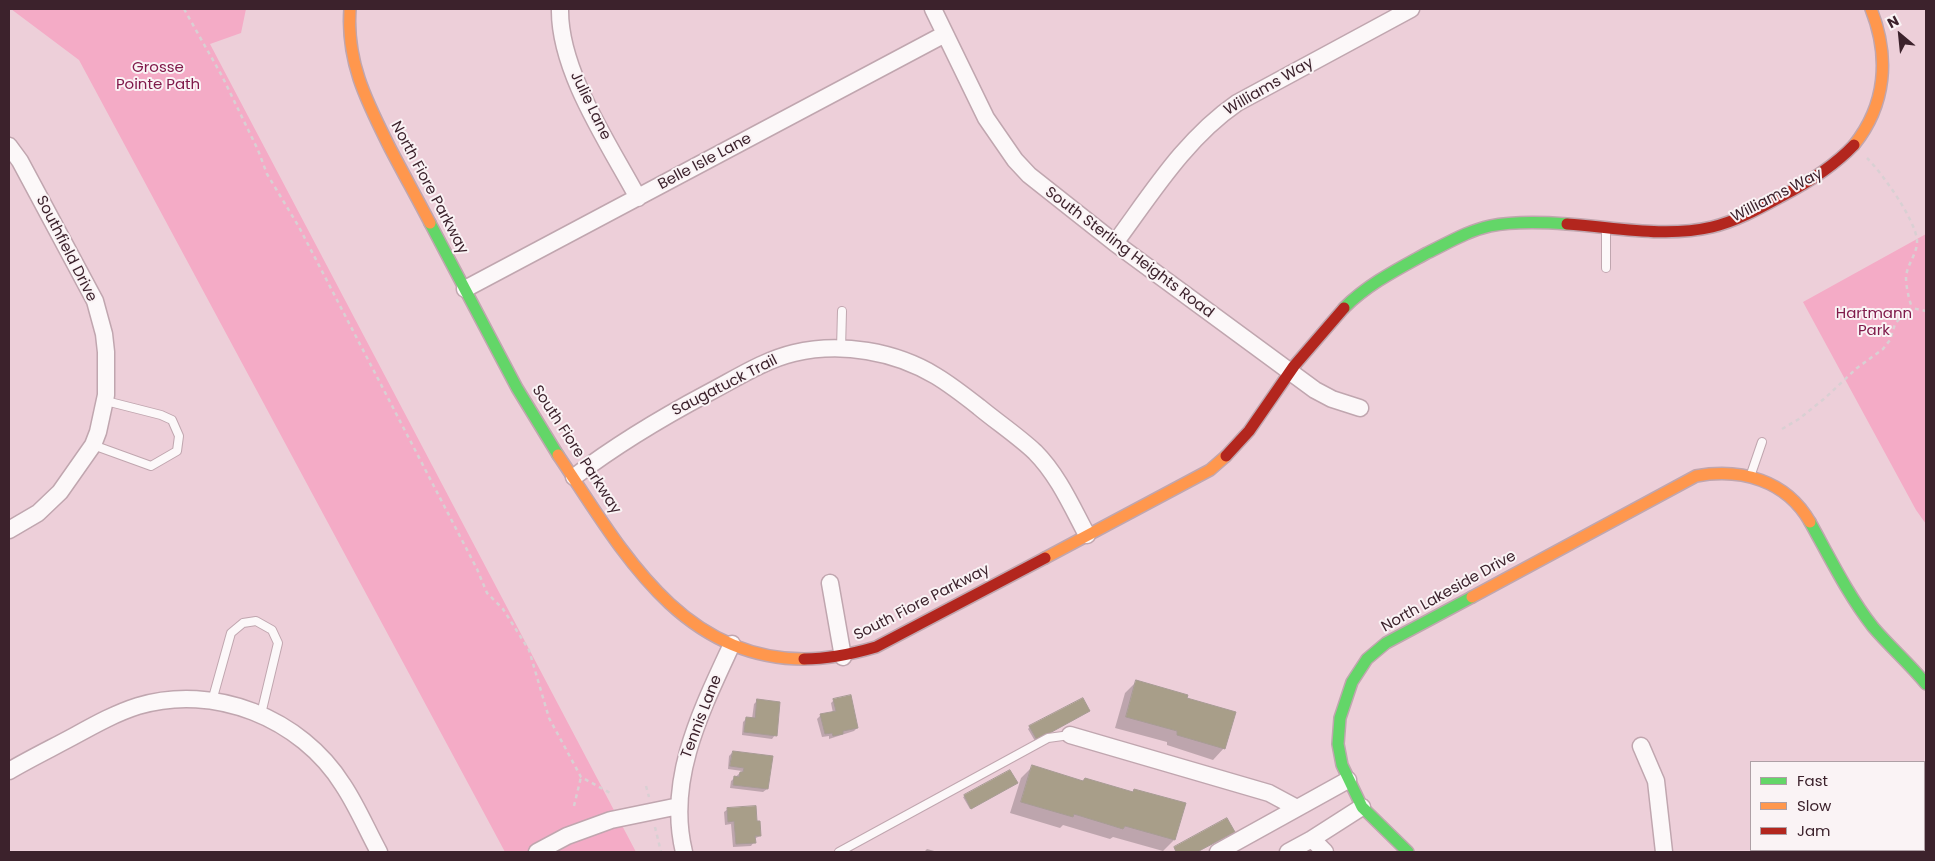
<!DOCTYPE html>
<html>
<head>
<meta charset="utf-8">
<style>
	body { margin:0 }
	#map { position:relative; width:1935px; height:861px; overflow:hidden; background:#edcfd9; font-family:Poppins,sans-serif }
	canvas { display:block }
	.frame { position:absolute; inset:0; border:10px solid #3c222c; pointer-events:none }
	.legend { position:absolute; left:1750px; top:761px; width:175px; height:90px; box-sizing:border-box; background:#faf3f5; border:1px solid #ae9fa5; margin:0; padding:6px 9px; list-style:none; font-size:15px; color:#3c222c }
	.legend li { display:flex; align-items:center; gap:10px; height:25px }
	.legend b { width:25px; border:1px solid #ae9fa5 }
	.north { position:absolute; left:1875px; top:10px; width:50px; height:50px; -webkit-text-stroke:4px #faf3f5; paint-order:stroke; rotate:332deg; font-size:14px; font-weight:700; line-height:20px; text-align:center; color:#3c222c }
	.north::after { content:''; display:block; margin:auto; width:18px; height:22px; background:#3c222c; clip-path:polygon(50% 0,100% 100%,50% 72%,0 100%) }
</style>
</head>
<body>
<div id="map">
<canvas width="1935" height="861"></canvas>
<div class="frame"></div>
<ul class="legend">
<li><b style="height:6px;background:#63d668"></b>Fast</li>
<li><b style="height:6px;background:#ff974d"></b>Slow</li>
<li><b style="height:6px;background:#b3261e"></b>Jam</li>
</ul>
<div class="north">N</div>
</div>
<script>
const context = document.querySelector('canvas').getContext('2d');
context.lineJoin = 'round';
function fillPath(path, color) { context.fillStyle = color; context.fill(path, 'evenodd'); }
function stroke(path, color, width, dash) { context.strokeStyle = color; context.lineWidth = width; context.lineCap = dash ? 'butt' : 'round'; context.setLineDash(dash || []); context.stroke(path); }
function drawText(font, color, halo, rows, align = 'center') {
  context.font = font + ' Poppins,sans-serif'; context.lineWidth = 4; context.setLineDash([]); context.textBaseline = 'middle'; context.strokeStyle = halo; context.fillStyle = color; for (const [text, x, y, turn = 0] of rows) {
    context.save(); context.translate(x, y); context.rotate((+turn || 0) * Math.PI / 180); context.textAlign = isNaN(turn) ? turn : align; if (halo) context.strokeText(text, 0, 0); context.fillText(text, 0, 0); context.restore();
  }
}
fillPath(new Path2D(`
	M11,9H246L241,33L210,44L636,852H505L79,60Z
	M1926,234V524L1916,510L1803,302Z`), '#f4abc6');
fillPath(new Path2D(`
	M1136,682L1186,699L1224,748L1213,760L1167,745V742L1115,728L1125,693Z
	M834,700L857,728L854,731L829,739V736L822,737L817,719L821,715L833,713L831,703Z
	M757,701L775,735L772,739L742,735L743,722L746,719H752L754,704Z
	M1087,712L1035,741L1028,729L1030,727Z
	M733,752L767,789L763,792L730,788L731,781L742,771L728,769L729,756Z
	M1032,767L1083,782L1132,793L1134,790L1174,840L1163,851L1113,837L1110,839L1063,825L1060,828L1010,813L1021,778Z
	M1015,784L970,809L963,797L965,796Z
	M728,809L756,822L760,836L754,839V842L751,846L733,847L731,824L725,825L724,812Z
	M927,849L938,852H924Z`), '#0003');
const building = new Path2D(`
	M1136,680L1188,695L1187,698L1236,712L1225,749L1177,735V731L1126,717Z
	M851,695L858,728L843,731V734L833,736L832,733L825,734L820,714L836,711L833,699Z
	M1083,698L1090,711L1037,740L1029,726Z
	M757,699L780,702L777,736L744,732L746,717L755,718Z
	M733,751L773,756L768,789L733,785L734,776L739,777L740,772H743L744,768L730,766Z
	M1032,765L1083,781L1085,778L1133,792L1134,789L1186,803L1175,840L1125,826L1123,829L1074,814L1073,817L1021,802Z
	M1010,770L1018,783L971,809L964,795Z
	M756,806L757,821H760L761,836H755L756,843L736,844L734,821L728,822L727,808Z
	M1227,818L1235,832L1197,852H1176L1174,847Z`);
fillPath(building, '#a89e89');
stroke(building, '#a79b94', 1);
const lane = new Path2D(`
	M1606,230V268
	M841,349L842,311
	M93,445L151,466L177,451L179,436L172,420L161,415L106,401
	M1751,474L1762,442
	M212,701L231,633L243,623L256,621L272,630L278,643L261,714
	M839,852L1048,738L1070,735`);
const street = new Path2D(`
	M560,9C559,71 609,144 638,198
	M933,9L986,118L1015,160L1029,175L1115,243L1315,390L1332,399L1360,408
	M9,146L20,161L95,301L104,334L106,352V395L98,432L93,445L60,492L38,513L9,530
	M1115,243C1152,193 1185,139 1237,103L1411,9
	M465,289L945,34
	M574,477C616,445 661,418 708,393C735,379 764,360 794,353C841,342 895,351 936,376C951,385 965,396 979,407C997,422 1018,436 1035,452C1058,475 1072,507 1087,535
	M830,583L843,657
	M1070,735L1269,793L1297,808
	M1641,746L1656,781L1664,852
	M9,771C31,758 54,747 76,735C96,724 116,713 138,706C214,683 301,718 343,785C357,806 367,830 379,852
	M1312,839L1362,807
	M537,852L567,836L611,820L679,806
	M684,852C666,779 702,709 732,644
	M1218,852L1348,780
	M1288,852L1312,839L1325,852`);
const fast = new Path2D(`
	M430,223L517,388L558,455
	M1344,308C1368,284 1398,269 1427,253C1448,243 1467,231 1490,226C1515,221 1541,222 1567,224
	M1810,522C1830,558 1848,595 1873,627C1890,647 1910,664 1926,684
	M1408,852L1362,807L1342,765L1338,744L1340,718L1352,682L1367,659L1386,643L1472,597`);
const slow = new Path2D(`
	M350,9C346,62 367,102 390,148C403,173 417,198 430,223
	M1854,145C1886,105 1890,57 1871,9
	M558,455C619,545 678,659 804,659
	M1045,558L1210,470L1226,456
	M1472,597L1696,476C1741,468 1786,480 1810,522`);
const jam = new Path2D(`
	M1567,224C1614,227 1665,238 1712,227C1737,221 1760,208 1782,196C1809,182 1833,167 1854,145
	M1226,456L1249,431L1294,366L1344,308
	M804,659C829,659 852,654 876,647L1045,558`);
stroke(lane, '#c0a6af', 10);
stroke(street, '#c0a6af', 19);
stroke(fast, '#c0a6af', 14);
stroke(slow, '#c0a6af', 14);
stroke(jam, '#c0a6af', 14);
stroke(new Path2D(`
	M184,9L222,76L258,150L267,174L299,227L477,569L487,593L503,609L529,650L549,718L581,777L612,794
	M1867,158C1882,173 1915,219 1917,240C1918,253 1907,264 1906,277C1906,287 1909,299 1912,308
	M1782,429L1799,419L1825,398L1857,368L1883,349L1890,340L1895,324L1906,311L1912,308L1926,311
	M646,786L649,797
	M574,806L581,777
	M655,827L661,852`), '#d9d0d3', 2.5, [4, 4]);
stroke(lane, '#fcf8f9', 8);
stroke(street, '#fcf8f9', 16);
stroke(fast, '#63d668', 11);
stroke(slow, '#ff974d', 11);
stroke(jam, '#b3261e', 11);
drawText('15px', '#801b4b', '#faf3f5', [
	["Grosse",158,68],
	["Pointe Path",158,85],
	["Hartmann",1874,314],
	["Park",1874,331]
]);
drawText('15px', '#3c222c', '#faf3f5', [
	["Williams Way",1269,87,-30],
	["Julie Lane",590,106,64],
	["Belle Isle Lane",705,162,-28],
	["North Fiore Parkway",429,188,62],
	["Williams Way",1777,196,-27],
	["Southfield Drive",66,249,63],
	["South Sterling Heights Road",1129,253,37],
	["Saugatuck Trail",725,386,-27],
	["South Fiore Parkway",576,450,57],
	["North Lakeside Drive",1449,592,-29],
	["South Fiore Parkway",922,603,-27],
	["Tennis Lane",702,717,-69]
]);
</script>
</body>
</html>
